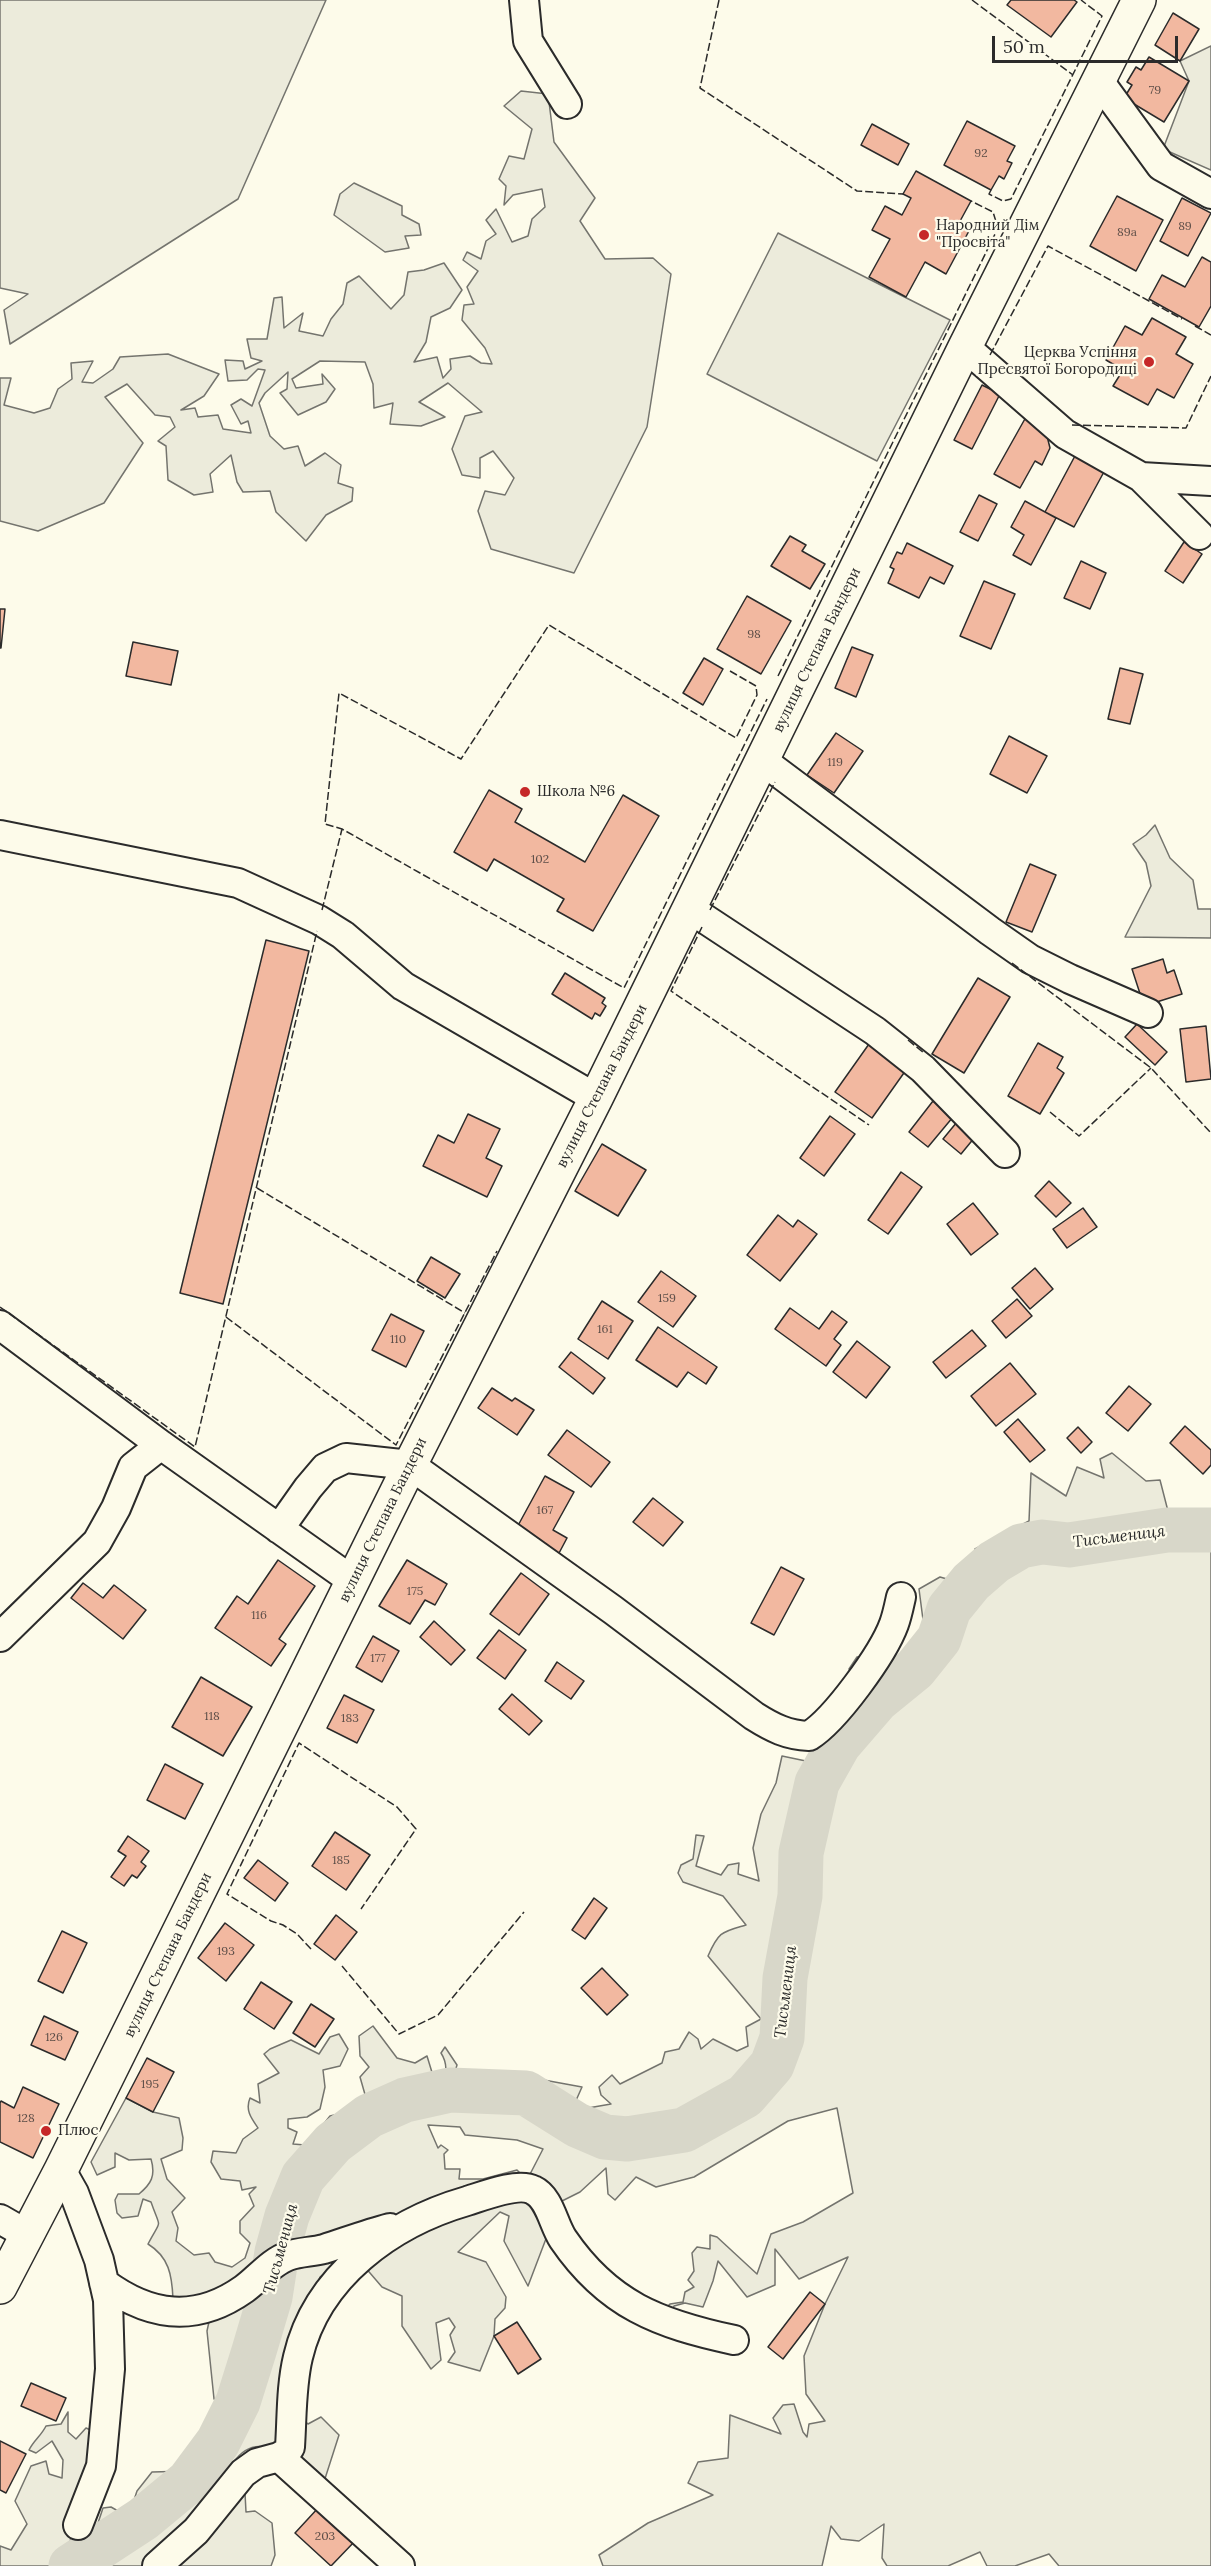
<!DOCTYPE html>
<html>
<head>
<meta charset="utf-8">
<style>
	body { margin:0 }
	#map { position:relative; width:1211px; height:2566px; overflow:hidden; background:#fdfbea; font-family:Lora,serif }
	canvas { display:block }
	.scale { position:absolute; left:992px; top:36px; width:186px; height:27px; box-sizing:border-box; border:3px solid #2b2b2b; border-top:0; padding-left:8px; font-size:18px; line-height:21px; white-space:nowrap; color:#2b2b2b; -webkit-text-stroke:4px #fdfbea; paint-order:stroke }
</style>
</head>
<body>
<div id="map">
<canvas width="1211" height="2566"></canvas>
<div class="scale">50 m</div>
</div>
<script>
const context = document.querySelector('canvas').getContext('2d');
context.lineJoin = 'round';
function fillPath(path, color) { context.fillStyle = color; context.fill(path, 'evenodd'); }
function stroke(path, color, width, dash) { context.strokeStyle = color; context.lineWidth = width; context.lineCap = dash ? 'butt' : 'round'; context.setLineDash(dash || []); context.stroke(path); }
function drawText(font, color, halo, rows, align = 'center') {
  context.font = font + ' Lora,serif'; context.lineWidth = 4.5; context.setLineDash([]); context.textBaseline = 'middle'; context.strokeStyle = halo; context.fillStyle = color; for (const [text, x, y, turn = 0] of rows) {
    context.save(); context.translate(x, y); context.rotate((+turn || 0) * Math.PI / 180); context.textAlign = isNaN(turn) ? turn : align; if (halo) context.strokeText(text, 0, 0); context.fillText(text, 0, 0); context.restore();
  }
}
const green = new Path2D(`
	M0,0H326L238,199L10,344L4,310L28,294L0,288Z
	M1211,46V170L1163,149L1189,81L1180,61Z
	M521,91L548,94L554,142L595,198L580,221L605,259L653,258L671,274L647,427L574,573L491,549L478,511L485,491L505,495L514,478L493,451L480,458V478L462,475L452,449L465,416L482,412L448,383L419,402L445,417L421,426L390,424L393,403L374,408L373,384L365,362L320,361L292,379L296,388L323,384L322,374L335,389L326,402L298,415L280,393L287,389L288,372L265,393L259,403L270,436L284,449L298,446L305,466L325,453L341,465L338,483L353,488L352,501L326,515L306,541L276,512L270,491L243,492L237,482L231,455L210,474L213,492L194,495L168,480L166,446L158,441L175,427L170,417L155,415L127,384L105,397L143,443L104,503L38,531L0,521V378H11L4,405L34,413L50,408L58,389L72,379L71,363L93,361L82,382L93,383L113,369L120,357L168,354L219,374L204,396L181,410L195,408L198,417L218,415L223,429L251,433L248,421L241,424L231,405L241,399L252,406L265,370L258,369L247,380L228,381L225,360L243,361L245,369L262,361L251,358L247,339H267L274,298L282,297L284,328L303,313L299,331L323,336L331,319L343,304L347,283L359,276L391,309L404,295L408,272L424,270L444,263L462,290L450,308L431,317L426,342L414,362L437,357L443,378L451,369L450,359L470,356L481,363L492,364L485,348L462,320L464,305L474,304L467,287L478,271L463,260L467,252L481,259L486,241L496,234L486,220L496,209L512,242L528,236L532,219L545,207L542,189L513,195L504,205L506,186L499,179L509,156L524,159L532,129L504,106Z
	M354,183L402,206V215L419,224L421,235L405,236L409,248L385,252L334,215L340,194Z
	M778,233L950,320L877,461L707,374Z
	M1155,825L1170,858L1193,880L1198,909H1211V938L1125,937L1151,886L1146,863L1133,844L1146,835Z
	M1112,1453L1146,1481L1160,1480L1169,1515L1211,1514V2566H1059L1049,2554L1015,2566H987L980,2552L948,2566H887L882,2558L884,2524L859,2541L841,2539L831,2526L822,2566H603L599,2555L648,2523L713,2495L688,2483L698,2462L728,2458L730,2415L781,2434L773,2418L783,2405L794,2404L803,2432L807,2437L809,2424L825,2421L806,2394L804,2356L825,2304L848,2257L799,2279L775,2249V2285L747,2297L718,2261L713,2281L703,2307L685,2303L674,2306L671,2312L666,2308L670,2304L683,2302L685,2292L694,2287L688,2280L694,2271L692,2253L697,2247L710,2249V2235L717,2237L757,2274L771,2234L803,2222L853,2193L837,2108L788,2121L694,2177L656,2187L636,2177L615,2200L608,2194L606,2168L580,2192L560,2202L528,2286L504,2241L509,2216L500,2212L458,2252L486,2262L506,2297L505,2308L495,2319L494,2336L480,2371L448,2362L455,2352L450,2335L455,2327L449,2318L436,2323L441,2360L431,2369L402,2326V2296L382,2287L352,2252L320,2277L303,2326L298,2415L308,2424L321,2417L339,2435L322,2488C297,2467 261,2422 233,2463L245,2493L246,2512L255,2511L272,2523L275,2555L271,2566H0V2546L11,2550L27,2524L15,2501L31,2466L46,2461L49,2474L62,2478L63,2460L52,2441L36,2453L29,2450C34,2440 41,2436 46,2426L61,2424L68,2412V2432L76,2439L86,2428L93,2431L69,2547L81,2545L84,2533L95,2532L103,2508L111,2507L118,2511L128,2508L124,2524L133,2518L139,2510L134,2500L137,2491L152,2472L189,2471L196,2453L204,2448L202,2429L216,2428L219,2413L229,2403L214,2399L207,2331L210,2317L173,2299C172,2275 169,2257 148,2244C162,2217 161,2231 151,2202L143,2199L138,2216L122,2218L117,2213L115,2200L118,2194H139C151,2184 156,2176 151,2159L129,2160L115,2153V2167L97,2175L91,2162L126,2098L153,2112L179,2118L183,2138L182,2150L161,2159L167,2179L185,2198L172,2212L178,2228L176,2241L194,2255L209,2253L215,2262L232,2267L245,2258L250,2243L240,2233V2221L254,2206L249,2194L256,2187L242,2190L240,2181L221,2179L211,2162L213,2151L236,2153L243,2139L258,2128C251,2118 245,2110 250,2098L260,2103L258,2084L279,2073L264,2054L270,2049L291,2040L319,2054L330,2037L339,2034L348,2049L340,2066L323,2070L325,2087L320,2109L307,2117L288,2119V2128L297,2132L293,2144L317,2146L318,2131L330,2116L364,2108L366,2098L360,2077L369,2067L360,2056L359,2036L373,2026L397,2058L415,2063L427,2056L438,2092C445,2079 450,2067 441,2053L445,2047L457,2065L451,2085L453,2098L471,2084L500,2099L522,2076L582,2087L574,2105L588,2108L611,2104L601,2095L599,2087L612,2075L620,2084L662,2063L665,2052L679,2049L689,2032L698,2039L701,2049L713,2039L737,2051L748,2046L746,2027L761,2019L708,1956C719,1931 722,1932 746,1925L723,1896L683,1882L678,1873L681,1865L693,1859L696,1835L704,1836L696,1866L721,1875L728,1865L739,1863L738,1874L759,1881L753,1848L761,1814L776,1783L782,1756L844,1769L868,1728L865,1688L849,1669L857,1657L863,1656L893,1667L929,1666L919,1589L940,1577L982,1589L975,1549L1029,1521L1031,1473L1066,1496L1077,1467L1104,1478L1100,1459ZM381,2121L339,2155L330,2140L358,2124ZM428,2125L460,2127L465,2135L517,2140L543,2149L527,2180L517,2170L483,2179H459L460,2169H445L444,2154L448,2150L441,2145L438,2148Z`);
fillPath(green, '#ecebdb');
stroke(green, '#74746e', 1.5);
stroke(new Path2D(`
	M71,2566L143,2519L189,2481L218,2442L238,2402L254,2351L270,2297L277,2252L287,2216L303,2177L333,2143L369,2116L405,2100L450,2090L526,2093L577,2125L605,2137L627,2139L684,2130L745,2096L772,2065L782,2038L785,1978L800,1896L801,1853L817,1783L839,1744L877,1700L915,1669L939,1639L949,1609L971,1582L994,1562L1021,1546L1042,1542L1069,1545L1167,1530H1211`), '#d8d7c9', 45);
const building = new Path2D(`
	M1011,0H1074L1077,2L1051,37L1007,5Z
	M1173,13L1199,29L1180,61L1155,45Z
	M1149,57L1189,81L1164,122L1124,98L1132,85L1127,82L1136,67L1141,70Z
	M967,121L1015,146L1007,161L1012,163L1004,179L999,176L991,190L944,165Z
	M872,124L909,144L898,165L861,145Z
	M916,171L971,201L959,223L970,229L946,274L925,262L906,297L869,277L890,239L872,230L885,206L902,215L911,198L903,194Z
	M1117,196L1163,220L1136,271L1090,246Z
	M1182,198L1211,213L1188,256L1160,241Z
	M1202,257L1211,262V306L1199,327L1149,299L1162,275L1185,287Z
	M1152,318L1186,337L1176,354L1193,364L1174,398L1157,389L1148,405L1113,386L1123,370L1106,360L1125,326L1142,335Z
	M982,385L1000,394L972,449L954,440Z
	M1026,417L1045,428L1050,448L1042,465L1035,461L1020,488L994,474Z
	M1076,454L1105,470L1074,527L1045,512Z
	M979,495L997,504L978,541L960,532Z
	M1025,501L1056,518L1031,565L1013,555L1024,535L1011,527Z
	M790,536L806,545L802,551L825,564L810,589L771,566Z
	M1184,542L1202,554L1183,583L1165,571Z
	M907,543L953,566L944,584L930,577L919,598L888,583L894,569L890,567L897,552L902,554Z
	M1081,561L1106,573L1090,609L1064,598Z
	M984,581L1015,594L991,649L960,636Z
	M747,596L791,621L761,674L717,649Z
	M0,609H5L1,648H0Z
	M133,642L178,651L171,685L126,676Z
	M852,647L873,655L856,697L835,688Z
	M704,658L723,669L703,705L683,693Z
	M1120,668L1143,674L1130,724L1108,719Z
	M836,733L863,751L834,793L807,775Z
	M1009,736L1047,756L1027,793L990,774Z
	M489,790L522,809L515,822L585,862L623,795L659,816L593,931L557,911L564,899L494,859L487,871L454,852Z
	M1030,864L1056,875L1032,932L1006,922Z
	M266,940L309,951L223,1304L180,1293Z
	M1163,959L1167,973L1174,970L1182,994L1144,1006L1132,969Z
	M565,973L605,998L602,1003L606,1006L600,1016L595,1013L592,1019L552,994Z
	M978,978L1010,997L964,1073L932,1054Z
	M1137,1024L1167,1052L1155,1065L1125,1037Z
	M1206,1026L1211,1079L1186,1082L1180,1029Z
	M1038,1043L1063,1057L1057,1068L1064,1073L1040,1114L1008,1096Z
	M869,1044L906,1070L872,1118L835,1092Z
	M933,1101L953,1117L928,1147L909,1132Z
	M468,1114L500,1129L486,1158L502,1166L487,1197L423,1166L438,1135L454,1143Z
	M830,1116L855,1134L824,1176L800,1158Z
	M957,1122L975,1137L961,1154L943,1139Z
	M602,1144L646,1170L618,1216L575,1191Z
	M901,1172L922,1187L888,1234L868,1220Z
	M1049,1181L1071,1203L1056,1217L1035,1196Z
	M973,1203L998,1234L971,1255L947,1224Z
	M1083,1208L1097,1227L1067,1248L1053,1229Z
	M778,1215L793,1227L798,1220L817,1234L780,1281L747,1255Z
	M431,1257L460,1274L445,1298L417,1281Z
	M1035,1268L1053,1289L1030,1309L1012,1288Z
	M661,1271L696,1296L673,1327L638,1302Z
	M1017,1299L1032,1316L1006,1338L992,1321Z
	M602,1301L633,1321L608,1359L578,1339Z
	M790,1308L819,1329L832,1311L847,1322L834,1339L841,1345L826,1366L775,1329Z
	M391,1314L424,1331L406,1367L372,1350Z
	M658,1327L717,1367L706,1384L688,1372L677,1387L636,1360Z
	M972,1330L986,1346L946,1378L933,1362Z
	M857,1341L890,1367L866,1398L833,1372Z
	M571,1352L605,1378L593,1394L559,1367Z
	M1010,1363L1036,1394L996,1426L971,1396Z
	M1129,1386L1151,1404L1128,1431L1106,1413Z
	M492,1388L512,1401L515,1398L534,1410L517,1435L478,1408Z
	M1018,1419L1045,1450L1030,1462L1004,1432Z
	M1185,1426L1211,1450V1465L1203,1474L1170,1443Z
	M1078,1427L1092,1442L1081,1453L1067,1438Z
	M567,1430L610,1462L591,1487L548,1455Z
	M545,1476L574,1492L553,1530L567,1538L558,1555L515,1531Z
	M653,1498L683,1522L663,1546L633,1522Z
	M278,1560L315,1586L279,1639L286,1644L271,1666L215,1628L237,1596L248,1604Z
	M407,1560L447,1584L435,1605L425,1600L410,1624L379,1606Z
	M781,1567L804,1579L774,1635L751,1623Z
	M521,1573L549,1594L519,1635L490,1614Z
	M83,1583L103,1598L114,1585L146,1610L123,1639L71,1598Z
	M434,1621L465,1650L451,1665L420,1637Z
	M499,1630L526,1650L505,1679L477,1658Z
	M373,1636L399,1651L382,1682L356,1667Z
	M557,1662L584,1681L571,1699L545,1681Z
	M201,1677L252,1707L223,1756L172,1727Z
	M512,1694L542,1721L529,1735L499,1709Z
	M344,1695L374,1710L357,1743L327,1728Z
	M165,1764L203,1784L185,1819L147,1800Z
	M335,1832L370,1855L346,1890L312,1866Z
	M128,1836L149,1851L141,1862L146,1866L137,1878L132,1875L124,1886L111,1877L126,1856L118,1851Z
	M258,1860L288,1883L275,1901L244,1878Z
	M594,1898L607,1908L585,1939L572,1930Z
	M336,1915L357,1932L335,1960L314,1944Z
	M225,1923L254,1945L226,1981L198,1958Z
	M62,1931L87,1943L63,1993L38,1981Z
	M602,1968L628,1995L607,2015L581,1988Z
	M261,1982L292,2002L274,2029L244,2009Z
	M311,2004L334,2019L315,2047L293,2033Z
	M44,2016L78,2032L65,2060L31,2045Z
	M147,2058L174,2072L153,2112L126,2098Z
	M23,2087L59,2104L33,2158L0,2142V2103L1,2101L14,2108Z
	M810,2292L825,2304L783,2359L768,2347Z
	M517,2322L541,2359L518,2374L494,2336Z
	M31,2383L66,2398L56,2421L21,2406Z
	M0,2441L26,2454L6,2493L0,2490Z
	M319,2507L355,2541L331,2566L295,2533Z`);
fillPath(building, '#f2b8a0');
stroke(building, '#2b2b2b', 1.5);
const minor = new Path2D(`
	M524,0L528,41L567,104
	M1099,81L1161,166L1211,194
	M965,347L1065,434L1141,477L1211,481
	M1141,477L1199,535
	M763,761L990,931L1030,959L1070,979L1148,1013
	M0,835L238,883L319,920L343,935L403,986L596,1098
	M690,909L875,1031L923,1069L1005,1153
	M0,1325L161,1445L353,1581
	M279,1529L308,1488L325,1468L346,1458L410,1465L613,1610L754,1716C773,1728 787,1735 809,1736C835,1720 883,1654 894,1624C897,1616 899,1606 901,1597
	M0,1637L97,1542L116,1508L133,1467L161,1445
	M61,2170L74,2193L99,2260L108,2300L110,2369L101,2466L78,2525
	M0,2219L26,2234
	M104,2283C150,2317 196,2323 244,2289C258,2279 271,2262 288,2256C299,2252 312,2252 324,2249C346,2242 367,2234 390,2228
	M279,2457L400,2566
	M157,2566L196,2531L243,2473L257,2463L279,2457L286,2453L290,2447C292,2417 291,2386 298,2357C317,2276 391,2223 467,2201C483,2196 518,2182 533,2190C550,2198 553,2224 563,2239C608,2305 659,2324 734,2340`);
const major = new Path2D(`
	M0,2287L61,2170L410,1465L596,1098L965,347L1139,0`);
stroke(minor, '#2b2b2b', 32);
stroke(major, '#2b2b2b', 36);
stroke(minor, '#fdfbea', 28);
stroke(major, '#fdfbea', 33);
stroke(new Path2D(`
	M719,0L700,88L857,191L903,194
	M972,0L1073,75
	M991,190L989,194L1003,201L1011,199L1102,16L1081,0
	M1195,326L1211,335
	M990,355L1048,246L1182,319
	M1072,425L1186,428L1211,376
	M730,671L756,686L757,695L736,738L549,625L461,759L339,693L325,824L342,829L624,988L767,699
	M778,676L998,228L993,212L971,201
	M322,910L342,829
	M710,910L775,782
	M702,927L671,991L869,1125
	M1012,963L1151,1068L1211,1133
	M908,1040L924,1053
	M1050,1112L1079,1136L1151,1068
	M257,1188L465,1313
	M0,1307L195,1447L317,931
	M226,1317L396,1445L497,1251
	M311,1949L297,1934L283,1925L271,1921L227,1894L299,1743L397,1807L416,1829L361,1909
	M342,1966L399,2034L438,2015L524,1912`), '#2b2b2b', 1.5, [8, 3]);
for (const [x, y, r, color] of [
	[924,235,6,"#c62828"],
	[1149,362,6,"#c62828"],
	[525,792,6,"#c62828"],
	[46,2131,6,"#c62828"]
]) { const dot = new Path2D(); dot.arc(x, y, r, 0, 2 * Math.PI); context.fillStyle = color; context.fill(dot); stroke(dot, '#fdfbea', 2); }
drawText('12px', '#5d4e48', null, [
	["79",1155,91],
	["92",981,154],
	["89",1185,227],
	["89а",1127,233],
	["98",754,635],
	["119",835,763],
	["102",540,860],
	["159",667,1299],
	["161",605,1330],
	["110",398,1340],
	["167",545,1511],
	["175",415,1592],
	["116",259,1616],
	["177",378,1659],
	["118",212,1717],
	["183",350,1719],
	["185",341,1861],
	["193",226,1952],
	["126",54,2038],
	["195",150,2085],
	["128",26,2119],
	["203",325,2537]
]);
drawText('15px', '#2b2b2b', '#fdfbea', [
	["Народний Дім",936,226],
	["\"Просвіта\"",936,243],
	["Церква Успіння",1137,353,"right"],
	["Пресвятої Богородиці",1137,370,"right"],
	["Школа №6",537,792],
	["Плюс",58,2131]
], 'left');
drawText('15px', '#2b2b2b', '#fdfbea', [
	["вулиця Степана Бандери",817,650,-64],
	["вулиця Степана Бандери",602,1086,-63],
	["вулиця Степана Бандери",383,1520,-64],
	["вулиця Степана Бандери",168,1955,-64]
]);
drawText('italic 16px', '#2b2b2b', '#fdfbea', [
	["Тисьмениця",1119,1537,-7],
	["Тисьмениця",786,1992,-83],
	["Тисьмениця",281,2249,-75]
]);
</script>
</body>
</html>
